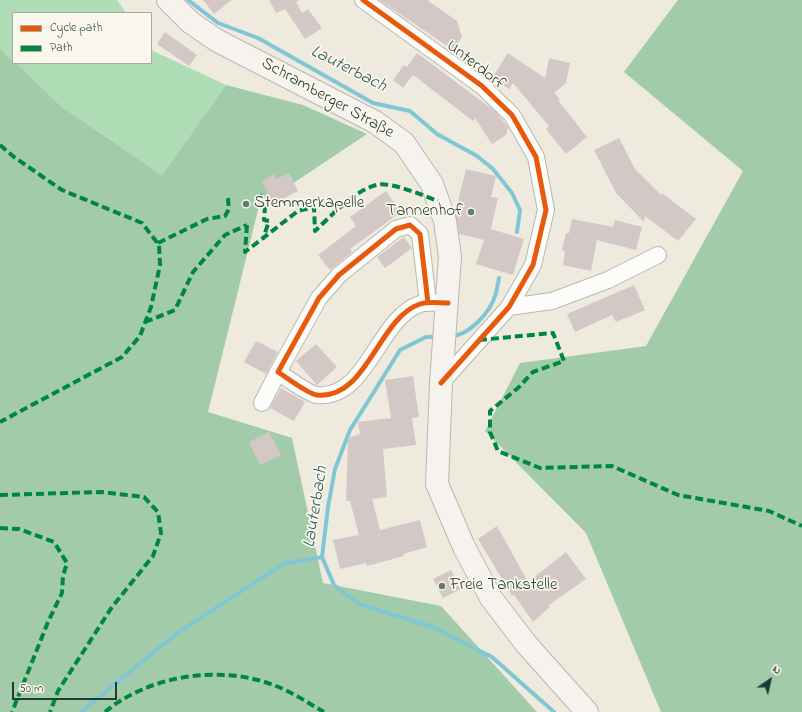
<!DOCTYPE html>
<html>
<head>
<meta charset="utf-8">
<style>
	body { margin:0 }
	#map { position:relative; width:802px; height:712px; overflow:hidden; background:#eeeadd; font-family:"Indie Flower",sans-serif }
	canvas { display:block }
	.legend { position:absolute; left:12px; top:12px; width:140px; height:52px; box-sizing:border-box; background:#fbf7ec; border:1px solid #a3ada2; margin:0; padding:5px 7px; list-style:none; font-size:12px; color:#1f3d34 }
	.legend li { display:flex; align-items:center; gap:8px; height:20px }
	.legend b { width:20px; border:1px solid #a3ada2 }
	.north { position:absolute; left:750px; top:660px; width:40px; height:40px; -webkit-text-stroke:3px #fbf7ec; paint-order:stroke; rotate:34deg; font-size:11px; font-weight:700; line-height:16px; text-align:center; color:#1f3d34 }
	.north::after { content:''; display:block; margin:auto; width:14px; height:18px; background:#1f3d34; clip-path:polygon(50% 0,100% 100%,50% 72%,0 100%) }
	.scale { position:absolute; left:12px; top:682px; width:105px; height:18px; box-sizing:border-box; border:2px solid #1f3d34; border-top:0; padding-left:5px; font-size:12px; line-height:14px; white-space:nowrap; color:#1f3d34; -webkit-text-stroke:3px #fbf7ec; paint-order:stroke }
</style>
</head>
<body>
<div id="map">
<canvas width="802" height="712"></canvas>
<ul class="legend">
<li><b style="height:5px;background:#e8590c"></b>Cycle path</li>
<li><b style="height:5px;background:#00873e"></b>Path</li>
</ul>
<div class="north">N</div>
<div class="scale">50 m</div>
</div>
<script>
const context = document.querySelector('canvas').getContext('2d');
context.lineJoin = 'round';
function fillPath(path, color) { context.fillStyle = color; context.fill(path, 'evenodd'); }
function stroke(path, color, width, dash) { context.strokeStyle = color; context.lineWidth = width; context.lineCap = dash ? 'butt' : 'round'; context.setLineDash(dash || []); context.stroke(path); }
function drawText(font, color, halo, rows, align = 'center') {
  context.font = font + ' "Indie Flower",sans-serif'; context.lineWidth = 3.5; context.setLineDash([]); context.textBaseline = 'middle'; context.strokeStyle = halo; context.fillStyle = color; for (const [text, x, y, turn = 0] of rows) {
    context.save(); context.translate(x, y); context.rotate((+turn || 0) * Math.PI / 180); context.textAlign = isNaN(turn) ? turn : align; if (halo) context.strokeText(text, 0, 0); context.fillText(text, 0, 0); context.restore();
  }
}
fillPath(new Path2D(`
	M0,0H117L126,13H13V61L0,48Z
	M151,49L153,51L226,85L162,175L62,107L16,63H151Z`), '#aedcb5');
fillPath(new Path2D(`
	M678,0H802V712H661L586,533L485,431L520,363L646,346L743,171L624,72Z
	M0,48L13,61V63H16L62,107L162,175L226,85L303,105L367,134L259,206L208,412L292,438L323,583L441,606L537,712H0Z`), '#a2cca9');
stroke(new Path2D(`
	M188,0L218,23L258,38L373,103L410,111L437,134L477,156L493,169L512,193L520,210L517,232
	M451,336C469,336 490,312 495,296C497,290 498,284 499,278
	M438,337H426L400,350L350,430L335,469L328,507L322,557L334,585L359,604L433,627L492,657L554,712
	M81,712L176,634L283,564L322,557`), '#81c6d5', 4);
fillPath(new Path2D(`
	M203,0H232L214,14Z
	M269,0H299L296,2L302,13L308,9L322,28L305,39L285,9L276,13Z
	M379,0H427L457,21L462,37L453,50Z
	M165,32L197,55L189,66L157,44Z
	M417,53L496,112L508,127L506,135L492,144L475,118L473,121L413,75L403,88L393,80L404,65L407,67Z
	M508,53L545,78L549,58L570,63L566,83L554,93L560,99L558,100L587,137L566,154L546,129L549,126L513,83L509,89L492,78Z
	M619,138L635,169L661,195L662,193L696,219L678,241L645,216L644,222L616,193L594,150Z
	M466,169L496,176L491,197L498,198L491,229L524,239L513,275L476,264L484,240L459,234L455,213Z
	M289,173L298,191L273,204L262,181L274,174L276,179Z
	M386,191L401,212L350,249L352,252L330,270L318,255L356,226L350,217Z
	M572,219L613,227L615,220L642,227L636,250L597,240L591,271L563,265L565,251L562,250L566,233H569Z
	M404,237L412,248L385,268L377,257Z
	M634,285L645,310L616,322L612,315L575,332L567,314Z
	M256,341L278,352L266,374L244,362Z
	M316,344L337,367L317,385L296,361Z
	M413,376L419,417L412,418L416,445L383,449L387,497L372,499L380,530L420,520L427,547L403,554L404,556L367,566L366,563L340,569L333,540L359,535L350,501H346L348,438L360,434L358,422L391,418L385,380Z
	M281,388L305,402L294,421L270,408Z
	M269,432L281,455L260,465L249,442Z
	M497,526L528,582L566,552L586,579L549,605L550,607L533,622L514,595L512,596L478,539Z
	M451,570L461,589L443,598L433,579Z`), '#d4c8c6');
const minor = new Path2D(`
	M363,0L482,86L512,115L536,157L546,210L533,265L509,307L441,383
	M428,303L420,234L410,225L396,229L339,275L319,298L278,372C286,377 308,394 317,395C367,400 378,318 420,304C428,301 440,303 448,303
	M509,307L552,301L608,280L658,255
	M262,403L278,372`);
const secondary = new Path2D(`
	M168,0L190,22L216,40L375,122L404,143L432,184L445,221L450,257L441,383L437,484L464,547L491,598L527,645L587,712`);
stroke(minor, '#b8b8b0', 18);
stroke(secondary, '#b8b8b0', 24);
stroke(minor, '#fcfcfa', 16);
stroke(secondary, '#f6f3ef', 22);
stroke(new Path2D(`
	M0,145L14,157L62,190L142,223L159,245L160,265L151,307L140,336L122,357L0,422
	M260,194L265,207L264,220L269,221L263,239
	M247,225L245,252L298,211L314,207L315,231C331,216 354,191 376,185C390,181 424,196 438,201
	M158,243L207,219L225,216L229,209L228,200L234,199
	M145,322L175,310L193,272L225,235L247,225
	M479,340L553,333L564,361L533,372L518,388L490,411V432L498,451L540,468L612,466L678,495L769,511L802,526
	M0,495L101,492L144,497L158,512L161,533L153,556L112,607L58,691L50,712
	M0,528L19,529L54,542L67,563L63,576L62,593L48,622L12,712
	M105,712C149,675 222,664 276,686C292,692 308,703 324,712`), '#00873e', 4, [8, 4]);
stroke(new Path2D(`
	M363,0L482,86L512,115L536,157L546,210L533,265L509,307L441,383
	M428,303L420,234L410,225L396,229L339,275L319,298L278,372C286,377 308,394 317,395C367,400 378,318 420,304C428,301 440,303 448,303`), '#e8590c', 5);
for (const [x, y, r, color] of [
	[246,204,4,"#677a6f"],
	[471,212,4,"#677a6f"],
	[442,586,4,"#677a6f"]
]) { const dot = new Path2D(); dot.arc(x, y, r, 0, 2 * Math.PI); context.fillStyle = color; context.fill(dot); stroke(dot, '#fbf7ec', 1.5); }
drawText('17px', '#1f3d34', '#fbf7ec', [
	["Unterdorf",475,66,38],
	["Schramberger Straße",327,99,29]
]);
drawText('17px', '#1f3d34', '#fbf7ec', [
	["Stemmerkapelle",254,204],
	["Tannenhof",463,212,"right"],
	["Freie Tankstelle",450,586]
], 'left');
drawText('italic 18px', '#2c5c5b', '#fbf7ec', [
	["Lauterbach",348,70,27],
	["Lauterbach",317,507,-81]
]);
</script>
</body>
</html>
